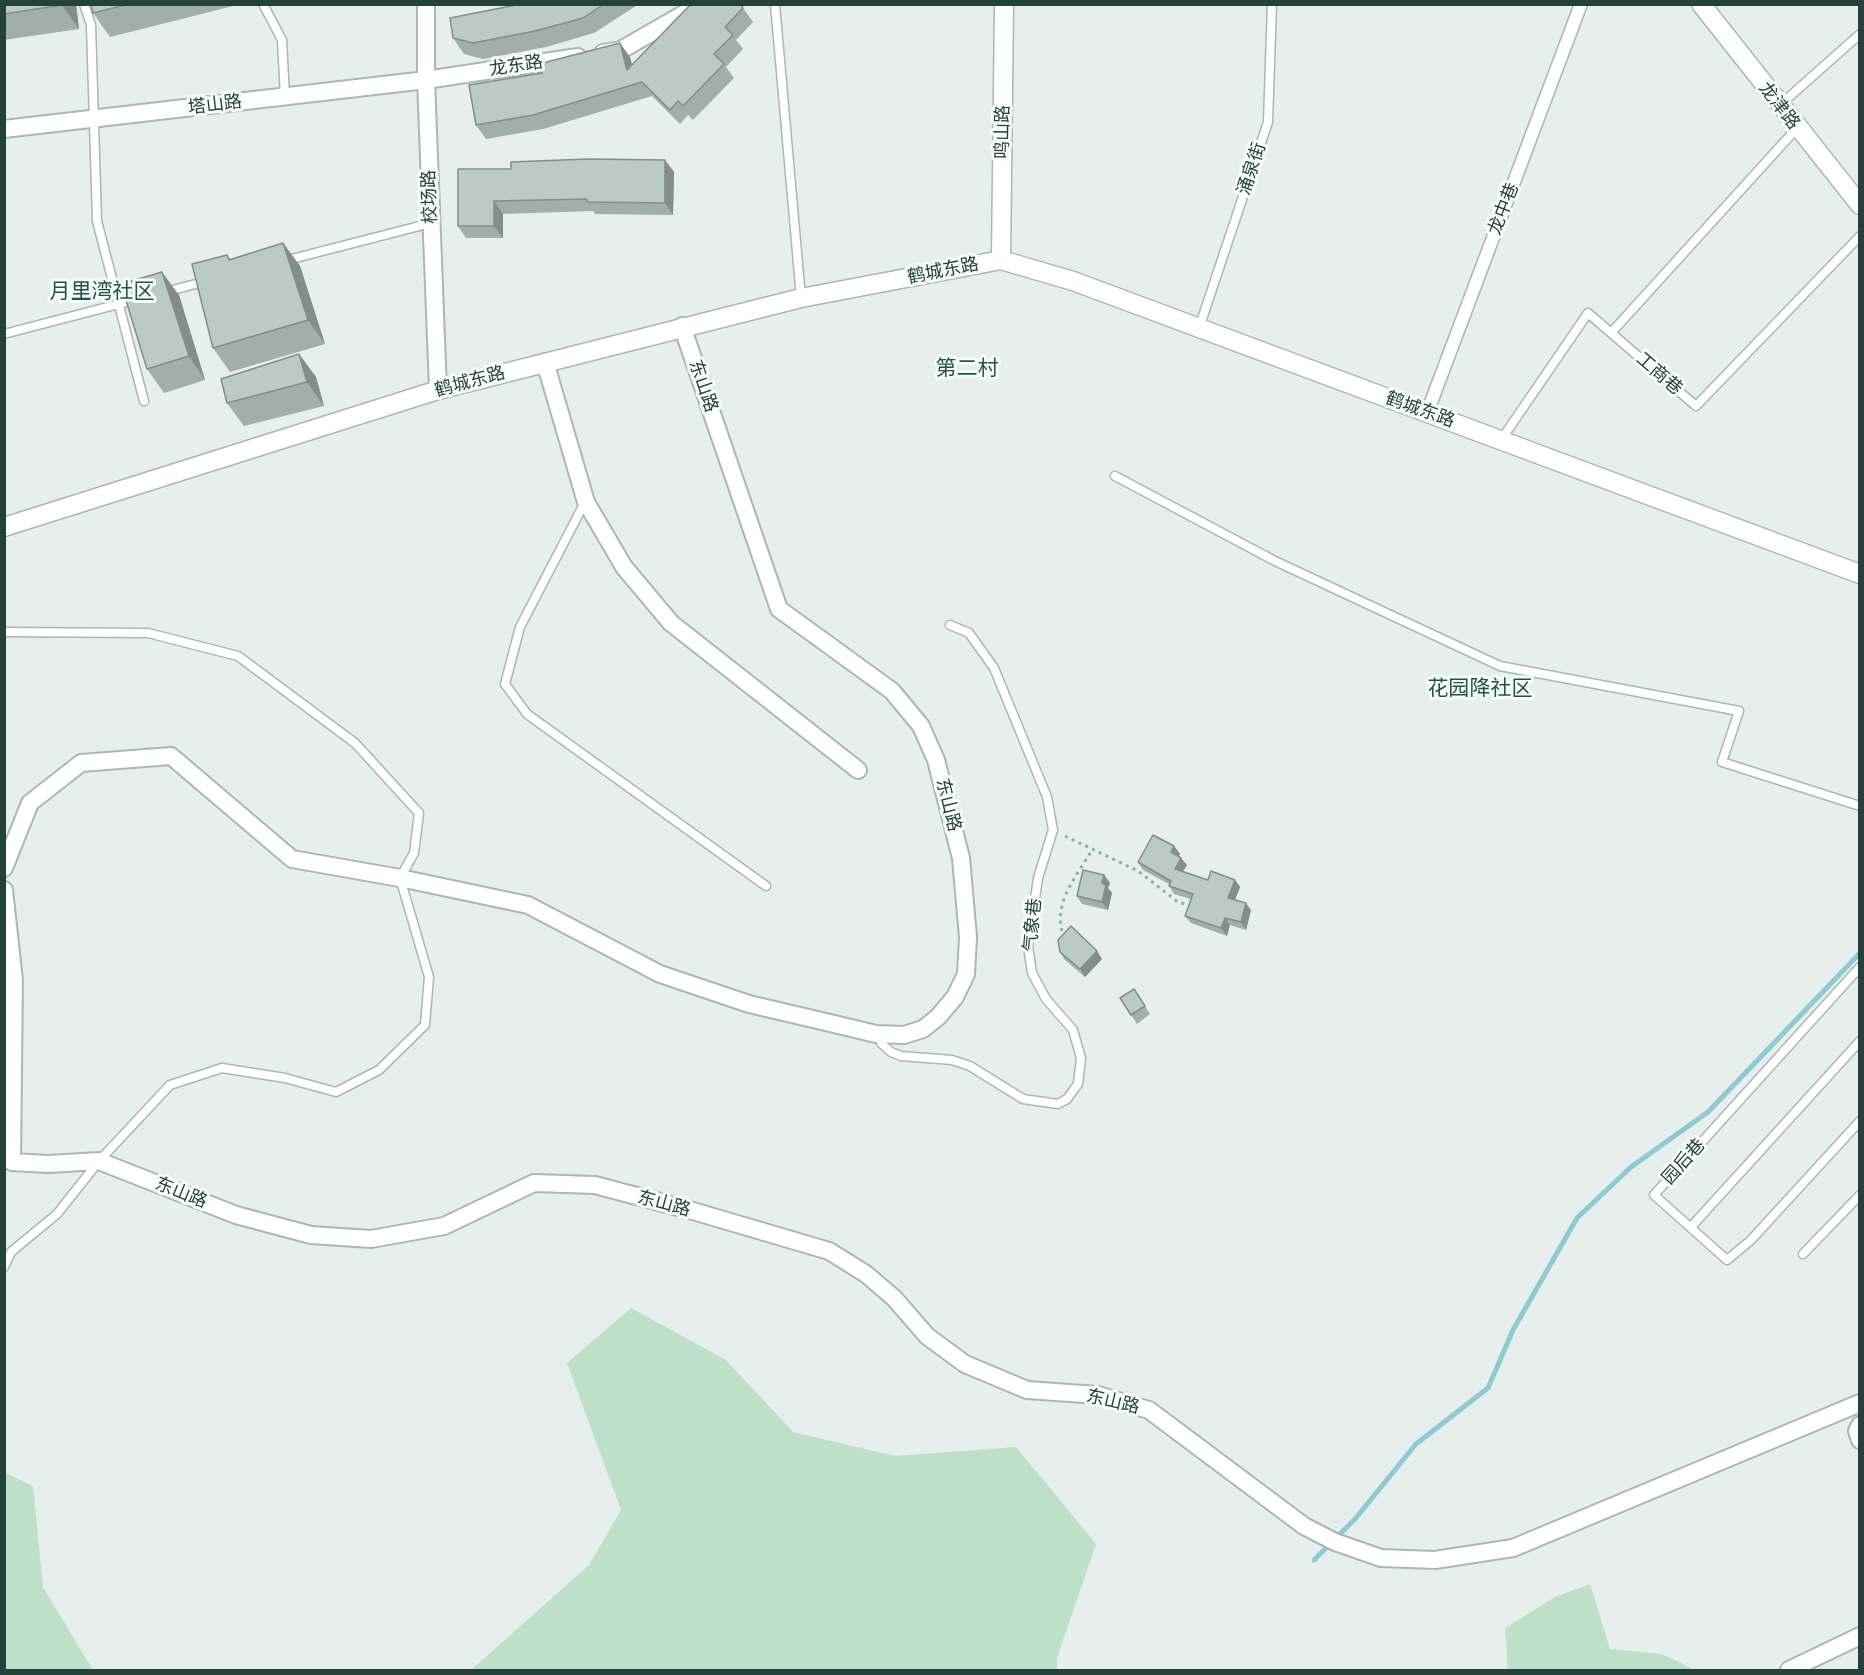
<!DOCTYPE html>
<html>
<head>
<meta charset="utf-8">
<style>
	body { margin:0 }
	#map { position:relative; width:1864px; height:1675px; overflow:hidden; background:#e6efeb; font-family:Karla,sans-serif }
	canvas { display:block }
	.frame { position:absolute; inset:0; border:6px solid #24423a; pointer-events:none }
</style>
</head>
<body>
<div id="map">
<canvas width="1864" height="1675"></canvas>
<div class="frame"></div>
</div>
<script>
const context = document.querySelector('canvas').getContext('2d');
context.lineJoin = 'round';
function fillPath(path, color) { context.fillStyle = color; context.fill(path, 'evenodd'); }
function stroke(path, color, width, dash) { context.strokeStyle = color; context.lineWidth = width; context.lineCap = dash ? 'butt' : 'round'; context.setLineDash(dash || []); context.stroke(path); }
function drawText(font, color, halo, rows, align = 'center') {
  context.font = font + ' Karla,"Noto Sans SC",sans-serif'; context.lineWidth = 6; context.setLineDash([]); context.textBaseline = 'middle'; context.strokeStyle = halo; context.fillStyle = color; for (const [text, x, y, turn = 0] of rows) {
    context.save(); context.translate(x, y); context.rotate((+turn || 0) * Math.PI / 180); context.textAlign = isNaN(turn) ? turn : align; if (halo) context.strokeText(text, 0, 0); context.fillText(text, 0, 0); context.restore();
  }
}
fillPath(new Path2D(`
	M631,1308L726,1360L793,1432L895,1456L1016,1447L1096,1544L1057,1658V1670H471L589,1565L621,1510L567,1363Z
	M4,1472L33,1486L43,1587L93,1670H5Z
	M1590,1584L1610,1649L1662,1654L1695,1670H1508L1505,1628L1555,1597Z`), '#bfe0c8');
stroke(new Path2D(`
	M1314,1560L1355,1519L1416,1444L1488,1388L1513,1330L1577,1218L1631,1167L1708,1112L1860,953`), '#8ec9d4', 5);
const service = new Path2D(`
	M84,4L91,25L97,221L144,401
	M263,4L282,40L285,97
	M775,4L801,298
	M1779,106L1860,34
	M284,261L431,223
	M165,292L207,281
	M1199,328L1268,122L1272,4
	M1611,333L1797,128
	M4,334L138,299
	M1501,440L1588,313L1696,406L1860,236
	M1115,476L1275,561L1500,666L1739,711L1722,762L1860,806
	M585,502L520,627L505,684L527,714L766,886
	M4,632L148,633L238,656L355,743L419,813L414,853L400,878L429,977L425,1025L379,1070L336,1092L285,1078L222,1068L170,1085L99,1161L57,1214L11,1252L4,1267
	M1860,967L1654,1195L1727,1260L1751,1240L1860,1121
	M876,1034L882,1044L891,1052L901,1056L952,1060L970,1066L1023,1099L1058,1104L1067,1099L1078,1084L1081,1058L1073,1030L1046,999L1032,973L1028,946L1038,878L1053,830L1047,797L994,668L969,633L950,625
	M1691,1227L1860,1041
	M1803,1254L1860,1195`);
const pedestrian = new Path2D(`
	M1427,413L1581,4`);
const minor = new Path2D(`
	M426,4V80L438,390
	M603,53L621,50L701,4
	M4,129L426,80L578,57
	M545,362L586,502L624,567L671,623L858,770
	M4,868L30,803L81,763L171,756L292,859L400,878L528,905L660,974L749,1004L830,1023L876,1034L904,1035L923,1029L938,1017L955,997L966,974L968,937L961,858L936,760L921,726L892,691L779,609L682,326
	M4,890L14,980L12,1162L48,1164L99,1161L236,1215L311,1235L371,1239L444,1226L534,1183L595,1185L693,1211L829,1251L866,1274L894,1298L927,1336L965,1364L1027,1390L1098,1395L1149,1410L1304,1526L1335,1542L1381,1558L1435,1560L1513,1548L1860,1403
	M1860,1425L1857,1431L1860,1440
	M1789,1670L1860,1636`);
const tertiary = new Path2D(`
	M1701,4L1860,205
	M1001,260L1004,4
	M4,527L438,390L801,298L1001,260L1073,281L1860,574`);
stroke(service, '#a8b8b2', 11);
stroke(pedestrian, '#a8b8b2', 15);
stroke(minor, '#a8b8b2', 20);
stroke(tertiary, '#a8b8b2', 21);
stroke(new Path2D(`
	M1065,836L1138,871L1178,902L1191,906
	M1062,931C1054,901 1078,874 1092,850`), '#86b3a5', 3, [3, 4.5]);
stroke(service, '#fff', 8);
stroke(pedestrian, '#fff', 12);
stroke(minor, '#fff', 16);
stroke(tertiary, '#fff', 18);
fillPath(new Path2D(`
	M4,4H76L79,29L4,40Z
	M91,4H241L110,37L93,13Z
	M521,4H639L594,33L546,47L483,59L464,54L453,38Z
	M743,8L753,22L736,40L743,49L726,67L734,78L693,120L688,115L680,124L652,96L543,129L486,139L476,125L542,73L630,57L632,66Z
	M665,160L674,172L673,215L595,214L593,211L503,214V238H466L458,226L511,169Z
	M283,243L300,266L325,344L230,372L213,348L227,255L231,260Z
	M179,295L205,380L164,393L147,369Z
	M299,354L316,377L324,406L244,426L227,403Z
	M1174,846L1180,854L1178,856L1187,865L1183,871L1208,880H1235L1240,887L1235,900L1251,910L1246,930L1230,925L1227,936L1191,923L1185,916L1191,899L1174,894L1169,886V884L1143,870L1138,862Z
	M1104,875L1110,883L1108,888L1112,893L1108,910L1082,904L1077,896Z
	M1060,952L1102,959L1085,977L1065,960Z
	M1134,989L1150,1014L1137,1024L1120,998Z`), '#a1aea9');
fillPath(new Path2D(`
	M62,4H76L79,29L62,5Z
	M620,43L630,57L637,84L627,70Z
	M665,160L674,172L673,215L665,203Z
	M494,201L503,214V238L494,226Z
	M283,243L300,266L325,344L308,320Z
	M162,272L179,295L205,380L189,356Z
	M299,354L316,377L324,406L307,382Z
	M1174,846L1180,854L1176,860L1171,852Z
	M1181,858L1187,865L1180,876L1175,869Z
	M1104,875L1110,883L1108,888L1112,893L1108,910L1102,902V883Z
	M1235,880L1240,887L1233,905L1228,898Z
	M1246,903L1251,910L1246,930L1241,922Z
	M1225,918L1230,925L1227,936L1221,928Z
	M1097,951L1102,959L1085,977L1080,969Z`), '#838d89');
const building = new Path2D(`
	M4,4H62V5L4,14Z
	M91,4H129L93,13Z
	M521,4H604L583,18L535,31L473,43L453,38L450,18Z
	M691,4H740L743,8L725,27L733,35L714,54L724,64L683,106L678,101L670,110L642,82L533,115L476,125L469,85L542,73L539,64L620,43L627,70Z
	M587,159L665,160V203L587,202V199L494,201V226H458V169H511V162Z
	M283,243L308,320L213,348L192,264L227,255L229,260Z
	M162,272L189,356L147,369L121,284Z
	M299,354L307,382L227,403L221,379Z
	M1153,835L1174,846L1171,852L1181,858L1175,869L1208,880L1211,871L1235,880L1228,898L1246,903L1241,922L1225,918L1221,928L1185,916L1193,894L1169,886L1171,881L1138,862Z
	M1083,870L1104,875L1102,883L1106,885L1102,902L1077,896Z
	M1071,926L1097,951L1080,969L1060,952L1058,940Z
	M1134,989L1145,1006L1131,1015L1120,998Z`);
fillPath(building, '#bbcac4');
stroke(building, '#838d89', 1.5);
drawText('18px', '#24423a', '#f7fbf9', [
	["龙东路",516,66,-9],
	["塔山路",215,105,-7],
	["龙津路",1779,106,52],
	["鸣山路",1003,132,-89],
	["涌泉街",1252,169,-72],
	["校场路",430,197,-92],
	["龙中巷",1504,209,-69],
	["鹤城东路",943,271,-11],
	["工商巷",1659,374,41],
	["鹤城东路",470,382,-15],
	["东山路",703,386,71],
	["鹤城东路",1420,410,20],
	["东山路",948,805,76],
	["气象巷",1033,925,-85],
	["园后巷",1684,1162,-48],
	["东山路",181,1193,22],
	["东山路",664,1204,15],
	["东山路",1113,1402,13]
]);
drawText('21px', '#1f5548', '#f7fbf9', [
	["月里湾社区",102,292],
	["第二村",967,369],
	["花园降社区",1480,689]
]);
</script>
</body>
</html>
